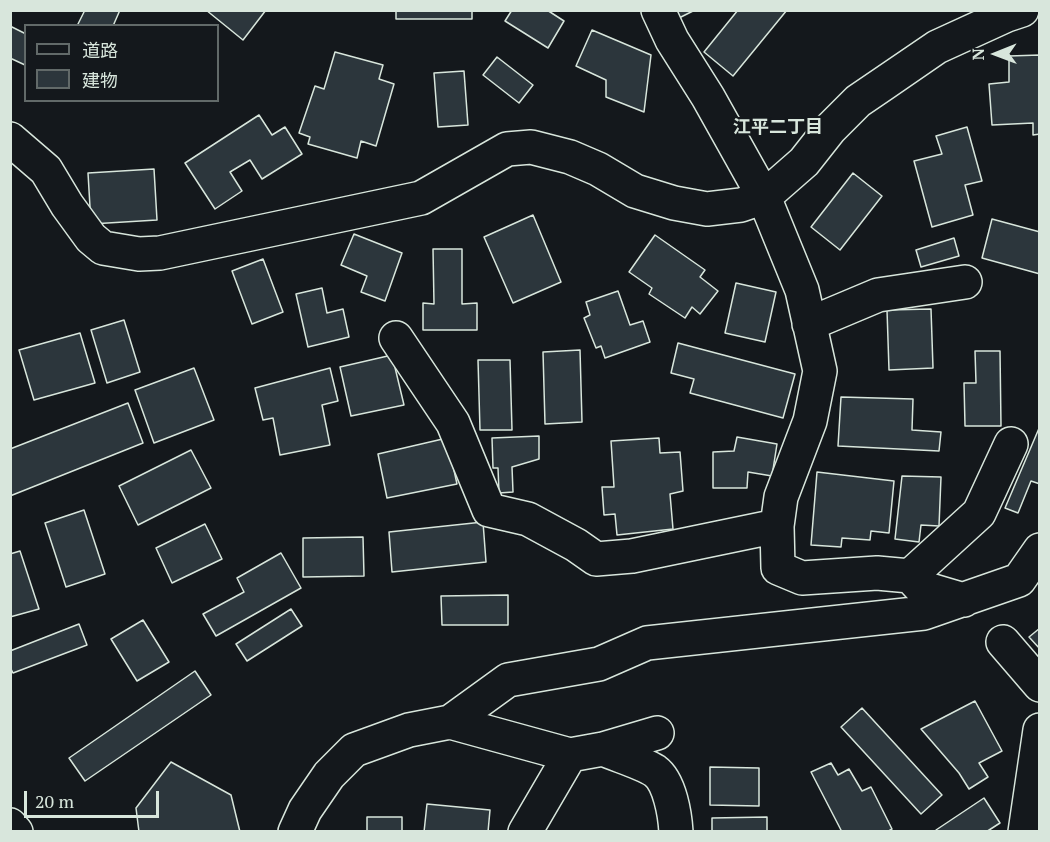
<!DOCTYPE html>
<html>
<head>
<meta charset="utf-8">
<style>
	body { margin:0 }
	#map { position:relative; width:1050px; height:842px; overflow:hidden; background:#14181c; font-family:"PT Serif","Noto Sans JP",serif }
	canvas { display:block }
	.frame { position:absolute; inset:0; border:12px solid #d8e6dc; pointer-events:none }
	.legend { position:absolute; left:24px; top:24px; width:195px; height:78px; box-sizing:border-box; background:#14181c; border:2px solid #626a69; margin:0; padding:8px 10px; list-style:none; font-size:18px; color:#d8e6dc }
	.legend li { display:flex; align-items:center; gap:12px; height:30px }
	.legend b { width:30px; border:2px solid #626a69 }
	.north { position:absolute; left:966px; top:24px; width:60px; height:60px; -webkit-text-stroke:4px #14181c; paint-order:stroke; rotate:269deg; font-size:16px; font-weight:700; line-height:24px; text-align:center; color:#d8e6dc }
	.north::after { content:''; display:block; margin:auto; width:21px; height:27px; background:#d8e6dc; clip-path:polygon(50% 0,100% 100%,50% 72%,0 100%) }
	.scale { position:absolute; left:24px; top:791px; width:135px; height:27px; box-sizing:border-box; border:3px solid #d8e6dc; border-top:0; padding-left:8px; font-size:18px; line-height:21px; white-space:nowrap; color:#d8e6dc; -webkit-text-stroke:4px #14181c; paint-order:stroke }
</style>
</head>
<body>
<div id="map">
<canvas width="1050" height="842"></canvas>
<div class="frame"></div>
<ul class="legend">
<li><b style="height:8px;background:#14181c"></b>道路</li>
<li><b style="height:16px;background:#2c363c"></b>建物</li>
</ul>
<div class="north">N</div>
<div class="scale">20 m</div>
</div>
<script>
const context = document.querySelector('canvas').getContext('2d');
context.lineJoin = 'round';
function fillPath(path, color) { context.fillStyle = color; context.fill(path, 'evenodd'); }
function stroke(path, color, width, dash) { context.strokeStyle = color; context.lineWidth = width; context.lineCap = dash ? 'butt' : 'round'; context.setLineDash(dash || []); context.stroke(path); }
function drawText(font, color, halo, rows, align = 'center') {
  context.font = font + ' "PT Serif","Noto Sans JP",serif'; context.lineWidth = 4.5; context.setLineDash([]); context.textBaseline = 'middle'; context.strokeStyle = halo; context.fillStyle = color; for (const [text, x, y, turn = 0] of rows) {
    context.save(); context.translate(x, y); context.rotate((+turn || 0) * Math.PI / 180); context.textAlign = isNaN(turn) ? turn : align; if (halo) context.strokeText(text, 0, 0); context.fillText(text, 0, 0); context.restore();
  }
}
const building = new Path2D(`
	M85,10H120L113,26H77Z
	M206,10H266L243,40Z
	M396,10H472V19H396Z
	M512,10H547L564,21L548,48L505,21Z
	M675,10H695L679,18Z
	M738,10H787L733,76L704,52Z
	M10,26L26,34L25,65L10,58Z
	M592,30L651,55L644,112L606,97V80L576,66Z
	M335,52L383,65L379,79L394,84L376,146L361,141L357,158L308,144L310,137L299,133L315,86L324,89Z
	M1040,55V134L1033,135V123L992,125L989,84L1009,82V56Z
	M497,57L533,85L519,103L483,75Z
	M464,71L468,125L438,127L434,73Z
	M259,115L272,135L285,127L302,154L262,179L250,160L230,172L242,191L215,209L185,163Z
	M967,127L982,181L965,185L973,215L932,227L914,161L942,154L936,136Z
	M154,169L157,220L91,224L88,173Z
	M853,173L882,196L840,250L811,227Z
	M533,215L561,282L513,303L484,237Z
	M992,219L1040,232V274L982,258Z
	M354,234L402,253L385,301L361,292L367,276L341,265Z
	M655,235L705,270L700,277L718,291L700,314L692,307L685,318L649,294L652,288L629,272Z
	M954,238L959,256L921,267L916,250Z
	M433,249H462V304L477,303V330H423V303L434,304Z
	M263,259L283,312L252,324L232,271Z
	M736,283L776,292L765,342L725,333Z
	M322,288L327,313L343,309L349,337L308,347L296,294Z
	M618,291L630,325L643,321L650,342L605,358L601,346L596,348L584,318L590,315L586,302Z
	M931,309L933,368L889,370L887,310Z
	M124,320L140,372L107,383L91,330Z
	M80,333L95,383L34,400L19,350Z
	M678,343L795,374L783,418L690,393L694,379L671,373Z
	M580,350L582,422L545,424L543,352Z
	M975,351H1000L1001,426H965L964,383H976Z
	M392,355L404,405L351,416L340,367Z
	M478,360H510L512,430H480Z
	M194,368L214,420L154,443L135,390Z
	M330,368L338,401L322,405L330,445L280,455L273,418L263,420L255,388Z
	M841,397L913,399L912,430L941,432L939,451L838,446Z
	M128,403L143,443L10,496V449Z
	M1040,426V484L1031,481L1018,513L1005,508Z
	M539,436V459L512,467L513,492L499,493L498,468H493L492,438Z
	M737,437L777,444L772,476L748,472L747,488H713V452L734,451Z
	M447,438L457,484L387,498L378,454Z
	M659,438L660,453L680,452L683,491L670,494L673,529L617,535L615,514L604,515L602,487H614L611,441Z
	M191,450L211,488L138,525L119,486Z
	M817,472L894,481L889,533L871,531L870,540L842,538L841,547L811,545Z
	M902,476L941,477L939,526L921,525L919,542L895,539Z
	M84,510L105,574L66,587L45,523Z
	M483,522L486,562L392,572L389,532Z
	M205,524L222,559L172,583L156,548Z
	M363,537L364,576L303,577V538Z
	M20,551L39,609L10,617V554Z
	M281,553L301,588L216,636L203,614L244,592L237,578Z
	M508,595V625H442L441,596Z
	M291,609L302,626L247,661L236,644Z
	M143,620L169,662L137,681L111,639Z
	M79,624L87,645L13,673L10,667V651Z
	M1040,628V649L1029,637Z
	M195,671L211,695L85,781L69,758Z
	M975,701L1002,751L979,763L988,777L969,789L959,773L921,729Z
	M862,708L942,795L921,814L841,727Z
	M171,762L231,795L240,832H139L136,808Z
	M831,763L838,775L849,769L862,791L871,787L892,829L887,832H842L811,772Z
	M710,767L759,768V806L710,805Z
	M984,798L1000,823L986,832H937L936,830Z
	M427,804L490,810L488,832H424Z
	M367,817H402V832H367Z
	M767,817V832H712V818Z`);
fillPath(building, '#2c363c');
stroke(building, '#d8e6dc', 1.5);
const street = new Path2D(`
	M658,10L672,40L708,97L764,197L802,290L820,371L810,421L781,497L777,526L778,568L802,578L877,573L910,576L920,587L964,600
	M10,139L46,170L67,205L91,238L103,248L139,254L160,253L421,198L507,149L531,147L570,157L598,169L635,191L674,203L707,209L741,205L764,197L804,162L830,129L858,101L883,84L937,47L1007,15L1022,10
	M809,324L878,295L965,282
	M396,338L453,423L489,510L528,519L576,545L596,559L632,556L777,526
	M910,576L979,513L1011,444
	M1003,642L1040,685
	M450,722L508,680L599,664L647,643L924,613L1019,580L1040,550
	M603,749C619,756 641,762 655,771C670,782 675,815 676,832
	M10,825L16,832
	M295,832L305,810L329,775L354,750L409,730L450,722L570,755L603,749L657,733
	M525,832L570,755
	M1025,832L1040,730`);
stroke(street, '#d8e6dc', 36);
stroke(street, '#14181c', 33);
drawText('bold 18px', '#d8e6dc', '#14181c', [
	["江平二丁目",778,128]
]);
</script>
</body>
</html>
